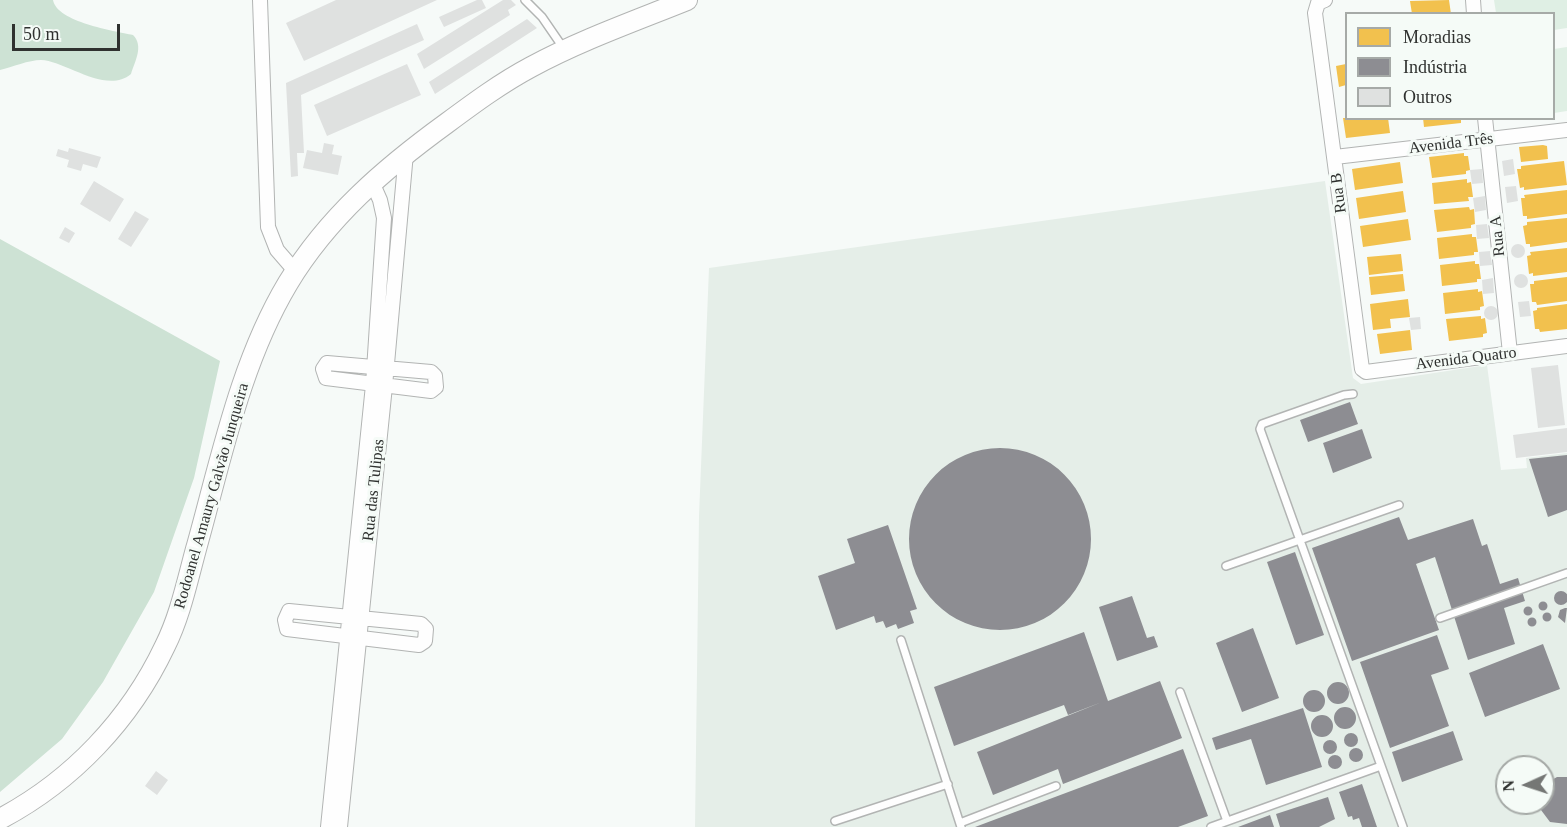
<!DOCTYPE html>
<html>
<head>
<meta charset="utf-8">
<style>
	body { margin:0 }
	#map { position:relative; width:1567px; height:827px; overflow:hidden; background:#f6faf8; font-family:"Times New Roman",serif }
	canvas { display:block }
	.legend { position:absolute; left:1345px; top:12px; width:210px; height:108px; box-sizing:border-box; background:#f5fbf7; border:2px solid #a6aaa7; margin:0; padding:8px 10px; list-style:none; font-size:18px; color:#2f312f }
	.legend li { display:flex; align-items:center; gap:12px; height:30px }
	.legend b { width:30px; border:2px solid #a6aaa7 }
	.north { position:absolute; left:1495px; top:755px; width:60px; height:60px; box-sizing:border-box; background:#f5fbf7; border:2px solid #a6aaa7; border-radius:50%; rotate:267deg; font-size:16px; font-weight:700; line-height:24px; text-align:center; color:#2f312f }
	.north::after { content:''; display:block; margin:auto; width:21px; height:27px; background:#757775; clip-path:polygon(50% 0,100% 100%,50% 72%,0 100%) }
	.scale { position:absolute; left:12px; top:24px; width:108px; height:27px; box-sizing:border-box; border:3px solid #2f312f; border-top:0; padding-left:8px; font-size:18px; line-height:21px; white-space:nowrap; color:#2f312f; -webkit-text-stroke:4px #f5fbf7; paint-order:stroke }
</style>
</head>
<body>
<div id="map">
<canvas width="1567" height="827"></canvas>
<ul class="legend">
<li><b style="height:16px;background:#f2c14e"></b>Moradias</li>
<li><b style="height:16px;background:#8d8d92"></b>Indústria</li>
<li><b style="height:16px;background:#dfe1e0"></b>Outros</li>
</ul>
<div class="north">N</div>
<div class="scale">50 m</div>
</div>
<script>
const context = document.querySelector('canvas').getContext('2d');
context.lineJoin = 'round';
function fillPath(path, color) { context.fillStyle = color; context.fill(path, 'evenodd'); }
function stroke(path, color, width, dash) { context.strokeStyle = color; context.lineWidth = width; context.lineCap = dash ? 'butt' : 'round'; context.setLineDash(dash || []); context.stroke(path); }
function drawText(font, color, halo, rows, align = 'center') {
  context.font = font + ' "Times New Roman",serif'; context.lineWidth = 6; context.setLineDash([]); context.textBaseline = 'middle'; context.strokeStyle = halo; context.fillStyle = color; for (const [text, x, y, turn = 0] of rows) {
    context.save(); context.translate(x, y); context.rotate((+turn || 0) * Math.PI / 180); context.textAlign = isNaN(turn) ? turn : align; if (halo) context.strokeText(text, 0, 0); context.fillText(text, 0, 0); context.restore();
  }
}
fillPath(new Path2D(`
	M1325,181L1353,378L1361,384L1487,365L1501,470L1527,468L1526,458L1567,453V827H695L699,516L709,268ZM1507,767H1543V803H1507Z`), '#e5eee8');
fillPath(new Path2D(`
	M1494,0H1567V28L1554,30V14L1496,13Z
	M1567,47V111L1554,113V49Z`), '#dfefe4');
fillPath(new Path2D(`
	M0,0H53C57,22 114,31 133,35C144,46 135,61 131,74C106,95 66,61 41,60C29,60 12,67 0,70Z
	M0,239L220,361L194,478L154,592L103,682L62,739L0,792Z`), '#cde2d4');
fillPath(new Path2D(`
	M1449,0L1451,14H1412L1410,1Z
	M1346,64V85L1339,87L1336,66Z
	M1343,118H1388L1390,133L1346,138Z
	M1423,118H1461V123L1424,127Z
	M1543,145L1547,146L1548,159L1521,162L1519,147Z
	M1464,153V156H1468L1470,170L1466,171V174L1432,178L1429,157Z
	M1564,161L1567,185L1524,190V187L1520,188L1517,169H1521V166Z
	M1400,162L1403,183L1355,190L1352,169Z
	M1467,179V183L1471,182L1473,197H1468L1469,201L1434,204L1432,183Z
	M1567,190V214L1527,219V216H1523L1521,198H1525L1524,195Z
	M1403,191L1406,212L1359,219L1356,198Z
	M1469,207L1470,210L1474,209L1475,224L1471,225V228L1437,232L1434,210Z
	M1567,218V242L1530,247V244H1526L1523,226L1527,225V222Z
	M1408,219L1411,240L1363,247L1360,226Z
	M1472,234V237H1476L1478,252H1474V255L1439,259L1437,238Z
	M1567,248V272L1533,276V273L1529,274L1527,256L1531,255L1530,252Z
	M1401,254L1403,271L1369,275L1367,257Z
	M1475,261V264H1479L1481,279H1477V282L1442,286L1440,265Z
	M1403,274L1405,291L1371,295L1369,277Z
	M1567,277V301L1537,305L1536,302H1532L1530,284H1534V281Z
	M1478,289V292L1482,291L1484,306L1480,307V310L1445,314L1443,293Z
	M1408,299L1410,317L1390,319L1391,328L1373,330L1370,304Z
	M1567,304V329L1540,332L1539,329H1535L1533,311L1537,310V308Z
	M1481,316V319L1485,318L1487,333L1483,334V337L1449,341L1446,319Z
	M1410,330L1412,350L1380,354L1377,334Z`), '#f2c14e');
fillPath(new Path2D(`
	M1350,402L1358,424L1308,442L1300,420Z
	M1362,429L1372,458L1333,473L1323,443Z
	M909 539a91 91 0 1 1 182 0a91 91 0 1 1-182 0Z
	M1567,455V510L1548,517L1529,459Z
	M1399,517L1408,540L1473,519L1482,546L1487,544L1500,584L1518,578L1525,601L1504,608L1515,644L1468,660L1435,557L1416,564L1439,630L1352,661L1312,548Z
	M888,525L917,609L910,611L914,623L898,629L896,624L886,628L883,621L876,623L874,616L836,630L818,576L855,563L847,539Z
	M1295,552L1324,635L1296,645L1267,562Z
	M1554 598a7 7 0 1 1 14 0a7 7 0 1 1-14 0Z
	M1132,596L1147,638L1154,636L1158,647L1117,661L1099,607Z
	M1538.5 606a4.5 4.5 0 1 1 9 0a4.5 4.5 0 1 1-9 0Z
	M1523.5 611a4.5 4.5 0 1 1 9 0a4.5 4.5 0 1 1-9 0Z
	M1565,608H1567L1565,623L1558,617L1560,610Z
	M1542.5 617a4.5 4.5 0 1 1 9 0a4.5 4.5 0 1 1-9 0Z
	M1527.5 622a4.5 4.5 0 1 1 9 0a4.5 4.5 0 1 1-9 0Z
	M1253,628L1279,698L1242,712L1216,643Z
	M1084,632L1108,701L1160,681L1182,738L1063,784L1058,769L993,795L977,752L1102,702L1068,715L1064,705L954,746L934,687Z
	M1437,635L1449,669L1431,675L1449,726L1390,748L1360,662Z
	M1543,644L1560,689L1485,717L1469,673Z
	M1327 693a11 11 0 1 1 22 0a11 11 0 1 1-22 0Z
	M1303 701a11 11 0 1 1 22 0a11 11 0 1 1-22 0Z
	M1334 718a11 11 0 1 1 22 0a11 11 0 1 1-22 0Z
	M1303,708L1322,767L1266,785L1251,739L1216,750L1212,738Z
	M1311 726a11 11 0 1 1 22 0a11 11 0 1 1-22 0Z
	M1453,731L1463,760L1402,782L1392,752Z
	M1344 740a7 7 0 1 1 14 0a7 7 0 1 1-14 0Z
	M1323 747a7 7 0 1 1 14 0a7 7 0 1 1-14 0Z
	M1349 755a7 7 0 1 1 14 0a7 7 0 1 1-14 0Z
	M1183,749L1208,816L1178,827H975Z
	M1328 762a7 7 0 1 1 14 0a7 7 0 1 1-14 0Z
	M1557,777H1567V824L1550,822L1538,806V803H1543V785Z
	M1362,784L1377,827H1362L1359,818L1353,820L1352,816L1348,817L1339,792Z
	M1328,797L1335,819L1319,827H1280L1276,814Z
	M1270,815L1274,827H1238Z`), '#8d8d92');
fillPath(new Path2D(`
	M336,0H437L304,61L286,23Z
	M477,0H482L486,8L444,27L439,17Z
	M503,0H511L516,5L508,10L510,15L424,69L417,54Z
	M527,19L537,28L435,94L429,82Z
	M417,24L424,40L301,95L304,153H297L298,176L291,177L286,83Z
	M407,64L421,95L327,136L314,105Z
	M324,143L334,145L332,154L342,156L338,175L303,168L307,150L322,153Z
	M69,148L101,157L97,168L83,164L81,171L67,167L69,160L56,156L58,149L68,152Z
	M1513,159L1515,174L1504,176L1502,161Z
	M1482,169L1483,183L1472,184L1470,170Z
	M94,181L124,199L110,222L80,204Z
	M1516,186L1518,201L1507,203L1505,187Z
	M1485,196L1486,210L1475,212L1473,198Z
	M135,211L149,219L131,247L118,239Z
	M1487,224L1489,238L1477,239L1476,225Z
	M65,227L75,233L69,243L59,238Z
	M1511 251a7 7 0 1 1 14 0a7 7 0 1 1-14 0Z
	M1490,251L1492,265L1480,266L1479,252Z
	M1514 281a7 7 0 1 1 14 0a7 7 0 1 1-14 0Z
	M1493,278L1494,293L1483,294L1482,280Z
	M1529,301L1531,316L1520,317L1518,302Z
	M1484 313a7 7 0 1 1 14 0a7 7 0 1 1-14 0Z
	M1420,317L1421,329L1411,330L1409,318Z
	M1558,365L1565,425L1538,428L1531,368Z
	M1567,428V452L1516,458L1513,435Z
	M156,771L168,780L157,795L145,786Z`), '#dfe1e0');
const lane = new Path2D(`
	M525,0L542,17L564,49
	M1353,394L1344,395L1262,424L1260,429L1403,827
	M1226,566L1399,505
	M1440,618L1567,573
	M901,640L961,827
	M1180,692L1227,821
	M835,821L948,784
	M960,823L1056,786
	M1211,827L1381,766`);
const street = new Path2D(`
	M260,0L268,227L277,250L296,272
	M1325,0L1318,3L1315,13L1362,369L1366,372L1567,346
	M1473,0L1474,14
	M1485,118L1510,353
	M1335,157L1567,130
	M327,363L431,372L435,376L436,387L431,391L326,378L323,369Z
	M289,611L421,624L426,629L425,641L419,645L287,629L285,620Z
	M328,827L373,385L384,218L380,200L372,182
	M340,827L385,386L406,153`);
const secondary = new Path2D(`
	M0,819C72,781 130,720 165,646C180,616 187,582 196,549C221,460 240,363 288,283C328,217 385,168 447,123C474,103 501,83 531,67C581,40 635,21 687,0`);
stroke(lane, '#b2b4b3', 10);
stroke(street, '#b2b4b3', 16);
stroke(secondary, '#b2b4b3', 22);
stroke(lane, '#fefefe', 7);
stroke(street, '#fefefe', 14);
stroke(secondary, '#fefefe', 20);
drawText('16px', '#2f312f', '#f5fbf7', [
	["Avenida Três",1451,144,-7],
	["Rua B",1339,193,-97],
	["Rua A",1498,236,-96],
	["Avenida Quatro",1466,359,-7],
	["Rua das Tulipas",374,490,-84],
	["Rodoanel Amaury Galvão Junqueira",212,496,-74]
]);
</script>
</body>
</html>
